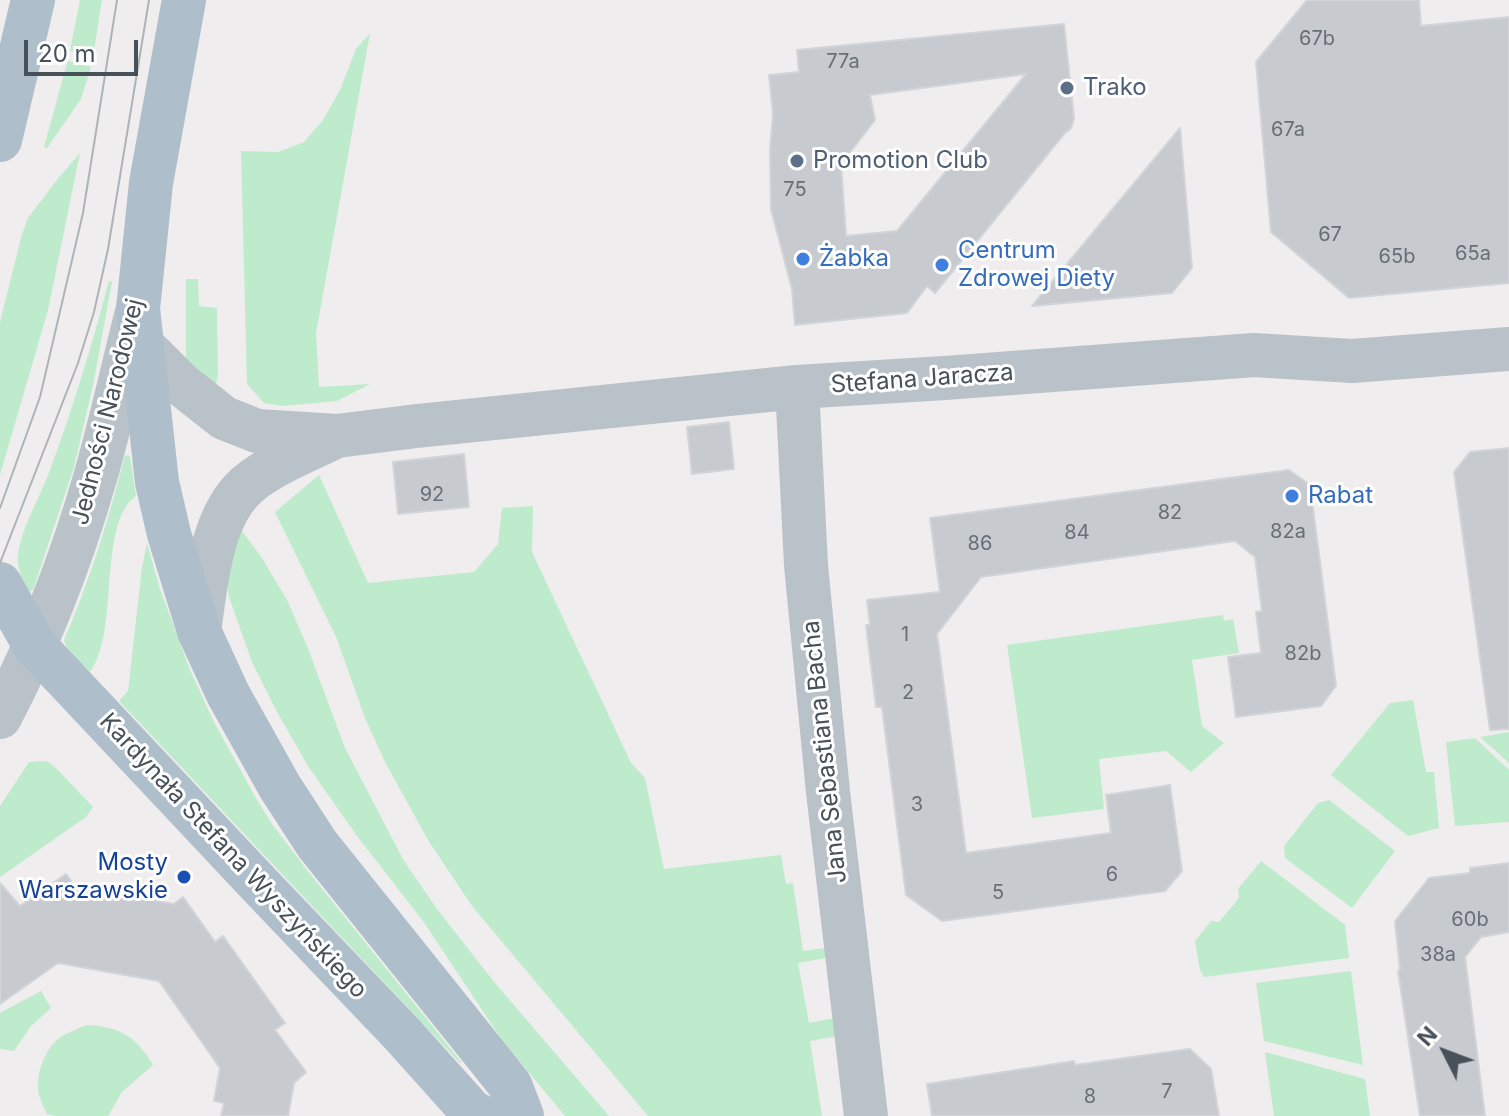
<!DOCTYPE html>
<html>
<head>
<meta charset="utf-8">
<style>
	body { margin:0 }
	#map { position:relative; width:1509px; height:1116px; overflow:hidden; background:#efeded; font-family:Inter,sans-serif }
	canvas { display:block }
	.north { position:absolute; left:1405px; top:1012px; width:80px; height:80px; -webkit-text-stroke:6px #fff; paint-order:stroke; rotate:312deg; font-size:22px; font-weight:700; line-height:32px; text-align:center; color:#475159 }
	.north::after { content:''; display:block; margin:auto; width:28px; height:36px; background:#475159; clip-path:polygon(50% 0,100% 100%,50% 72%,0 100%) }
	.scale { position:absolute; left:24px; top:40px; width:114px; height:36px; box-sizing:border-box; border:4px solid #475159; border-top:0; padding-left:10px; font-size:24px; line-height:28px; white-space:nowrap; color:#475159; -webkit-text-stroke:6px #fff; paint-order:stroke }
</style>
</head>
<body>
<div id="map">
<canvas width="1509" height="1116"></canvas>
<div class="north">N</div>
<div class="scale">20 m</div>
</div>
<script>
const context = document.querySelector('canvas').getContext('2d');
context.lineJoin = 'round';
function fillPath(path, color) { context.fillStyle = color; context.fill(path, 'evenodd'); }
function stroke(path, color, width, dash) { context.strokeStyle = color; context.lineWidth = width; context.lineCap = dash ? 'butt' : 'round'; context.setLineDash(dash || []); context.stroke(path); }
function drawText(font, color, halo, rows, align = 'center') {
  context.font = font + ' Inter,sans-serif'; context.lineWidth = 6; context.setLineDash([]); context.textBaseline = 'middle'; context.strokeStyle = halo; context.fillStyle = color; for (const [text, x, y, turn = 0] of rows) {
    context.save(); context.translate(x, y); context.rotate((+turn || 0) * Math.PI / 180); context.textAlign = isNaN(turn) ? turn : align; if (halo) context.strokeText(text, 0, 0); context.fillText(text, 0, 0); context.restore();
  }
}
fillPath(new Path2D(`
	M80,0H102L93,57L70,51Z
	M370,33L316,333L319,387L370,384L337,401L282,406L264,403L247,384L241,151L278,152L304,142L323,120L340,90L356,49Z
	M69,61L91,67L81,99L47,148L44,147L67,63Z
	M80,153L48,310L0,475V322L22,234L28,218L60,176Z
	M186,279H198L199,306L217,308L218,376L214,392L186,361Z
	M109,281L112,282L93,385L74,467L33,590L29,591C19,576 15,562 20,544C26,519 41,495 50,470C73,408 92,345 109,281Z
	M125,455L130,456L136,496C97,523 120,632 90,672C80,662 68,653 64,640C90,580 109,518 125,455Z
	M319,475L368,583L474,572L498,544L502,508L533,506L532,552L631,763L645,778L664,869L781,855L786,884L793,883L803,951L832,947L826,958L798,963L809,1023L835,1018L839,1036L810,1041L822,1116H648L472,906L428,840L385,762L365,718L337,639L275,512Z
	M242,531L262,558L287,600L307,646L345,748L404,861L437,909L495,983L609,1116H565L502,1040L423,921L357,836L308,766L277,712L252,662L229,597L226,578L227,557Z
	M147,543L160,589L190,670L214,722L257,800L272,824L307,870L462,1063H460L119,701L128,691L142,567Z
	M1223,615L1224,621L1233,619L1239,653L1192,660L1202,726L1224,743L1191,772L1166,751L1099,759L1104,809L1032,818L1007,645Z
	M1413,700L1426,772H1434L1439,828L1408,836L1331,775L1390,703Z
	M1509,732V763L1480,737Z
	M1475,738L1509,770V822L1455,826L1446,742Z
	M47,761L57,769L93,807L86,817L0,877V806L29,762Z
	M1329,800L1395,851L1352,908L1285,858L1284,846L1318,803Z
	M1261,861L1345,925L1349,958L1204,977L1200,970L1195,941L1211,921L1219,922L1239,898L1238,889Z
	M1351,971L1363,1065L1264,1041L1256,983Z
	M41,991L51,1008L31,1026L14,1051L0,1049V1013Z
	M87,1025C120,1027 136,1036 153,1065L122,1092L108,1116H55L47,1114C44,1108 41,1102 39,1095C35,1077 43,1053 57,1040C65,1033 77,1029 87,1025Z
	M1265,1052L1365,1079L1370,1116H1274Z`), '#beebcc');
const building = new Path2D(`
	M1307,0H1419L1421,26L1509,17V283L1349,298L1271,232L1256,62Z
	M1064,24L1074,119L1071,128L1064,134L935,293L927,286L907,313L795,325L792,289L771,209L770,150L773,114L769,75L799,72L797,50ZM1026,74L897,231L846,236L841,164L875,120L870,95Z
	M1180,128L1192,268L1172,293L1032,306Z
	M729,422L734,469L692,474L687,427Z
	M1509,448V729L1490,730L1454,472L1470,452Z
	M464,454L469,507L398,514L393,462Z
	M1289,470L1310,485L1336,686L1321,706L1236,717L1228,657L1261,653L1256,612L1262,611L1255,557L1235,541L981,577L937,634L966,853L1111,833L1106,795L1170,785L1182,871L1165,891L942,921L906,895L882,707H876L866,625H870L867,600L940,592L930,518Z
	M1509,863V932L1481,937L1465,957L1485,1116H1420L1398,971L1400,970L1395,921L1429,878L1470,873V868Z
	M66,874L73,884L157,901L174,904L183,897L215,942L223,936L285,1023L275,1030L306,1072L294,1083L288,1116H221L224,1103L214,1101L220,1068L159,981L58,963L0,1004V883L20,906Z
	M1190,1049L1211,1069L1219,1116H932L927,1084L1074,1061L1075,1065Z`);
fillPath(building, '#c7cacf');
stroke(building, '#d1d4d8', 2);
stroke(new Path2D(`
	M140,343L181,384L224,418L257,431L337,436L417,426L797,387L945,378L1254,355L1352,361L1509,349
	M797,387L806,565L828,792L866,1116
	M199,631C206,585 210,518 247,485C270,465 308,450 335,437
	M0,717C40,641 71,561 95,478C111,423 123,367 137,312`), '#b9c2c9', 44);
stroke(new Path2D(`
	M184,0L151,183L138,309L157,482L169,534L199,631L228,694L280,787L317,844L510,1085L522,1116
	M0,140L33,0
	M0,584L35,646L256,881L403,1035L472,1112L480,1116`), '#aebeca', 44);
stroke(new Path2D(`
	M0,508L40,397L83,213L117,0
	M0,563L78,363L94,312L108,249L149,0`), '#afb3b7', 2);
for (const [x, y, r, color] of [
	[1067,88,8,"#5c6f8a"],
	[797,161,8,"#5c6f8a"],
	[803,259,8,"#3f7fe0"],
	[942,265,8,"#3f7fe0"],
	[1292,496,8,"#3f7fe0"],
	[184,877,8,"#1a4fb4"]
]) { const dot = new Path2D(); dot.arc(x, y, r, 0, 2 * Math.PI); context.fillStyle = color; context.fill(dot); stroke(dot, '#fff', 3); }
drawText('20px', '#676f76', null, [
	["67b",1317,39],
	["77a",843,62],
	["67a",1288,130],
	["75",795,190],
	["67",1330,235],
	["65a",1473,254],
	["65b",1397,257],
	["92",432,495],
	["82",1170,513],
	["82a",1288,532],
	["84",1077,533],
	["86",980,544],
	["1",905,635],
	["82b",1303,654],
	["2",908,693],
	["3",917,805],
	["6",1112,875],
	["5",998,893],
	["60b",1470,920],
	["38a",1438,955],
	["7",1167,1092],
	["8",1090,1097]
]);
drawText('24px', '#4e5e75', '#fff', [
	["Trako",1083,88],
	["Promotion Club",813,161]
], 'left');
drawText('24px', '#366cbe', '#fff', [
	["Centrum",958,251],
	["Zdrowej Diety",958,279],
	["Żabka",819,259],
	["Rabat",1308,496]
], 'left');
drawText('24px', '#475159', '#fff', [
	["Stefana Jaracza",922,379,-4],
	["Jedności Narodowej",108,412,-76],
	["Jana Sebastiana Bacha",825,752,-96],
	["Kardynała Stefana Wyszyńskiego",233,856,47]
]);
drawText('24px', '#164399', '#fff', [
	["Mosty",168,863],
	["Warszawskie",168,891]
], 'right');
</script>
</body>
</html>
